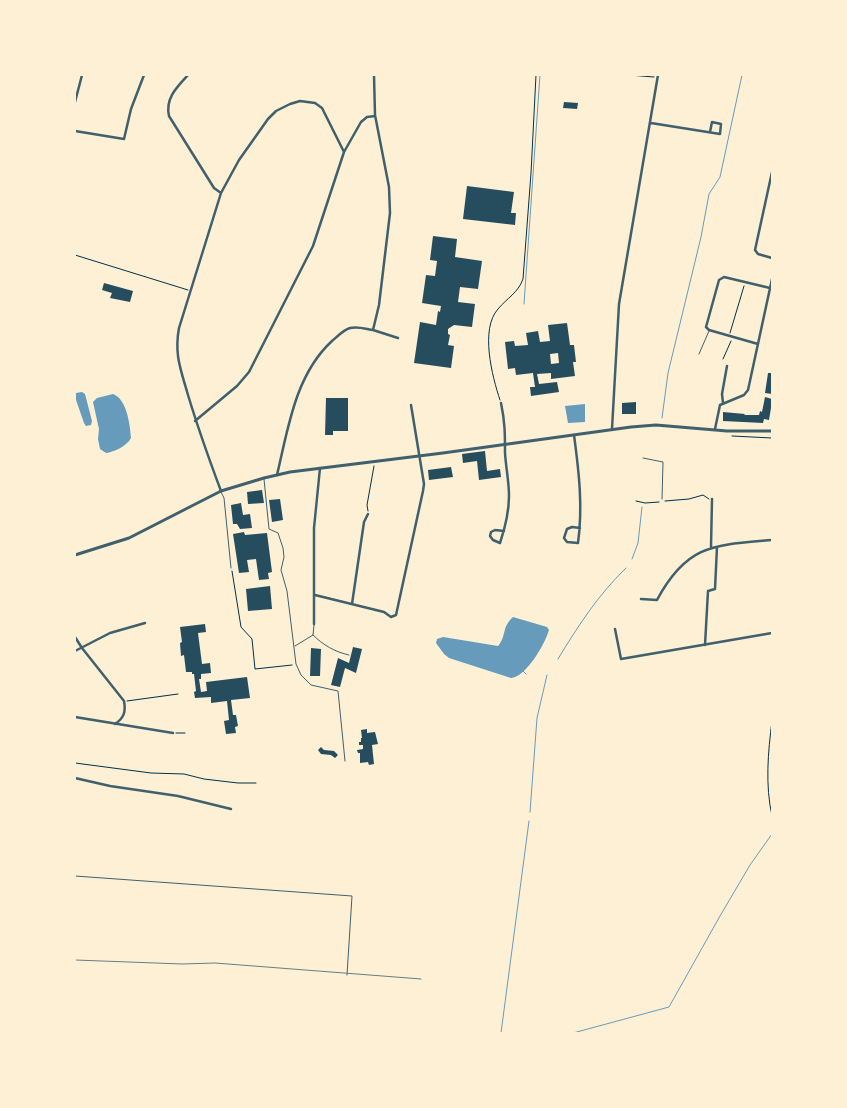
<!DOCTYPE html>
<html>
<head>
<meta charset="utf-8">
<style>
	body { margin:0 }
	#map { position:relative; width:847px; height:1108px; overflow:hidden; background:#fdf0d5; font-family:Helvetica,sans-serif }
	canvas { display:block }
	.frame { position:absolute; inset:0; border:76px solid #fdf0d5; pointer-events:none }
</style>
</head>
<body>
<div id="map">
<canvas width="847" height="1108"></canvas>
<div class="frame"></div>
</div>
<script>
const context = document.querySelector('canvas').getContext('2d');
context.lineJoin = 'round';
function fillPath(path, color) { context.fillStyle = color; context.fill(path, 'evenodd'); }
function stroke(path, color, width, dash) { context.strokeStyle = color; context.lineWidth = width; context.lineCap = dash ? 'butt' : 'round'; context.setLineDash(dash || []); context.stroke(path); }
fillPath(new Path2D(`
	M82,392L85,394L92,421L91,425L86,426L84,423L75,397L76,393Z
	M113,394C127,399 130,425 131,438C127,446 114,452 106,453L100,449L98,439L99,429L93,402L97,398Z
	M585,404V422L568,423L565,406Z
	M513,617L547,627L549,630C545,644 526,677 511,678L449,658L444,654L436,643L437,639L443,637L498,646C507,636 501,628 513,617Z`), '#669bbc');
stroke(new Path2D(`
	M524,304L540,75
	M662,418L668,373L701,237L709,194L720,177L742,75
	M632,559L638,543L642,507
	M558,659C578,626 598,595 626,568
	M523,671L526,674
	M530,812L537,718L547,675
	M501,1033L529,821
	M573,1033L669,1007L720,916L750,865L772,834`), '#669bbc', 1);
fillPath(new Path2D(`
	M564,102L578,103L577,109L563,108Z
	M467,186L514,192L511,213H516L515,225L463,219Z
	M433,236L457,239L455,257L482,261L478,289L460,287L458,302L475,304L472,327L454,325L448,329V334L450,335L448,345L454,346L451,368L414,363L420,322L436,325L438,311L440,312L441,306L422,303L426,275L435,276L437,261L430,260Z
	M104,283L133,291L130,302L110,298L112,293L102,290Z
	M567,323L570,345H574L576,362H573L575,376L551,379V373L537,374L539,384L557,382L559,392L531,396L530,387H535L533,373L516,375L515,368L508,369L505,342L514,341L515,346L528,345L526,333L538,331L540,342L550,341L548,325ZM558,353L559,363L551,364L550,354Z
	M768,373H772V394L765,393Z
	M765,397L772,399V402L769,420L764,419L763,423L723,421V412L745,414L744,415H759L760,411L762,412Z
	M326,398H348V431H333V435H325Z
	M636,402V414H622V403Z
	M485,451L487,471L500,469L501,477L479,480L477,461L463,463L462,454Z
	M451,467L453,477L429,480L428,470Z
	M262,490L264,503L248,504L247,492Z
	M280,499L283,520L272,522L269,500Z
	M241,503L243,515L250,514L252,528L240,529L237,524H233L231,505Z
	M244,532L245,535L267,533L272,572L268,573L269,579L259,580L256,559L247,560L249,572L239,573L233,534Z
	M270,586L272,609L248,611L246,589Z
	M205,624L206,632L198,633L202,664L210,663L211,673L201,674V679H199L201,692L207,691L206,682L247,677L250,698L231,700L233,715H236L238,726L235,727L236,733L226,734L224,721L229,720L227,701L211,703V697L195,698L194,692L196,691L194,674H192V672H186L184,655L181,656L180,643L182,642L180,627Z
	M353,647L362,649L356,673L345,668L340,687L331,685L338,658L349,663Z
	M311,648L321,649L320,676H310Z
	M367,729V733L375,732L378,744L372,745L374,764L369,765L368,762L360,763V753H358L357,750L363,749V745H359V742H361V738H362L361,730Z
	M321,747L324,750L334,751L338,755L335,758L331,755L321,754L318,750Z`), '#264d5e');
stroke(new Path2D(`
	M629,75L654,77
	M75,255L188,290
	M730,333L744,286
	M723,359L731,341
	M500,400C492,376 480,329 498,309C507,298 518,293 523,279L531,173L536,75
	M732,436L772,438
	M636,501L645,503L659,502
	M665,501L689,499L703,495L709,499
	M368,511L367,505L374,466
	M232,571L241,627L252,639L255,669L292,665
	M127,701L178,694
	M772,721C768,752 765,785 772,816
	M176,733H185
	M75,763L151,773L184,774L204,779L238,783H256`), '#003049', 1);
stroke(new Path2D(`
	M699,354L709,331
	M643,458L663,462L662,499
	M264,479L269,529L278,533L283,548L284,557L281,570L287,591L296,664L301,675L311,685L338,691L345,761
	M221,492L224,498L231,568
	M313,635C323,645 335,652 349,655
	M295,646L313,635L314,625
	M75,876L352,896L347,975`), '#3f606c', 1);
stroke(new Path2D(`
	M188,75C177,87 165,98 169,116L214,188L221,193
	M75,102L82,75
	M651,123L720,134L721,124L712,122L710,132
	M75,131L124,139L131,109L144,75
	M772,172L755,250L758,254L772,258
	M373,330L398,338
	M758,344L709,330L706,327L719,280L724,277L770,288
	M501,403C505,422 505,434 505,453C506,468 509,482 509,496C509,512 505,528 500,543L493,540L490,536L491,532L495,530L504,531
	M723,403L722,394L727,366
	M195,421L237,386L249,372L313,246L344,152L361,122L367,117L375,116
	M612,429L619,304L658,75
	M715,429L720,405L744,395L748,390L772,279
	M574,435C579,472 583,507 578,543L567,542L564,538L567,529L572,527L580,528
	M277,475C288,429 295,375 332,341C337,337 343,330 350,328C358,326 366,329 373,330L379,305L390,213L389,187L375,115L374,75
	M221,491C209,459 198,428 188,395C181,370 174,355 179,328L221,193L239,160L268,119L276,111L290,104L300,101L315,103L322,108L344,152
	M711,547L712,499
	M315,595L384,612L391,617L396,615L423,491L424,484L411,405
	M641,599L657,600C687,544 714,545 772,540
	M352,604L364,522L368,514
	M314,624V528L320,468
	M615,629L621,659L772,633
	M75,637L82,648L124,701C126,712 124,718 115,724
	M705,645L708,591L715,589L717,547
	M75,651L110,633L145,623
	M75,717L173,733
	M75,778L110,786L178,796L231,809`), '#3f606c', 2.5);
stroke(new Path2D(`
	M75,555L129,538L221,491L264,478L290,472L443,453L631,427L656,425L727,431H772`), '#3f606c', 3);
stroke(new Path2D(`
	M75,960L182,964L215,963L421,979`), '#657d81', 1);
</script>
</body>
</html>
